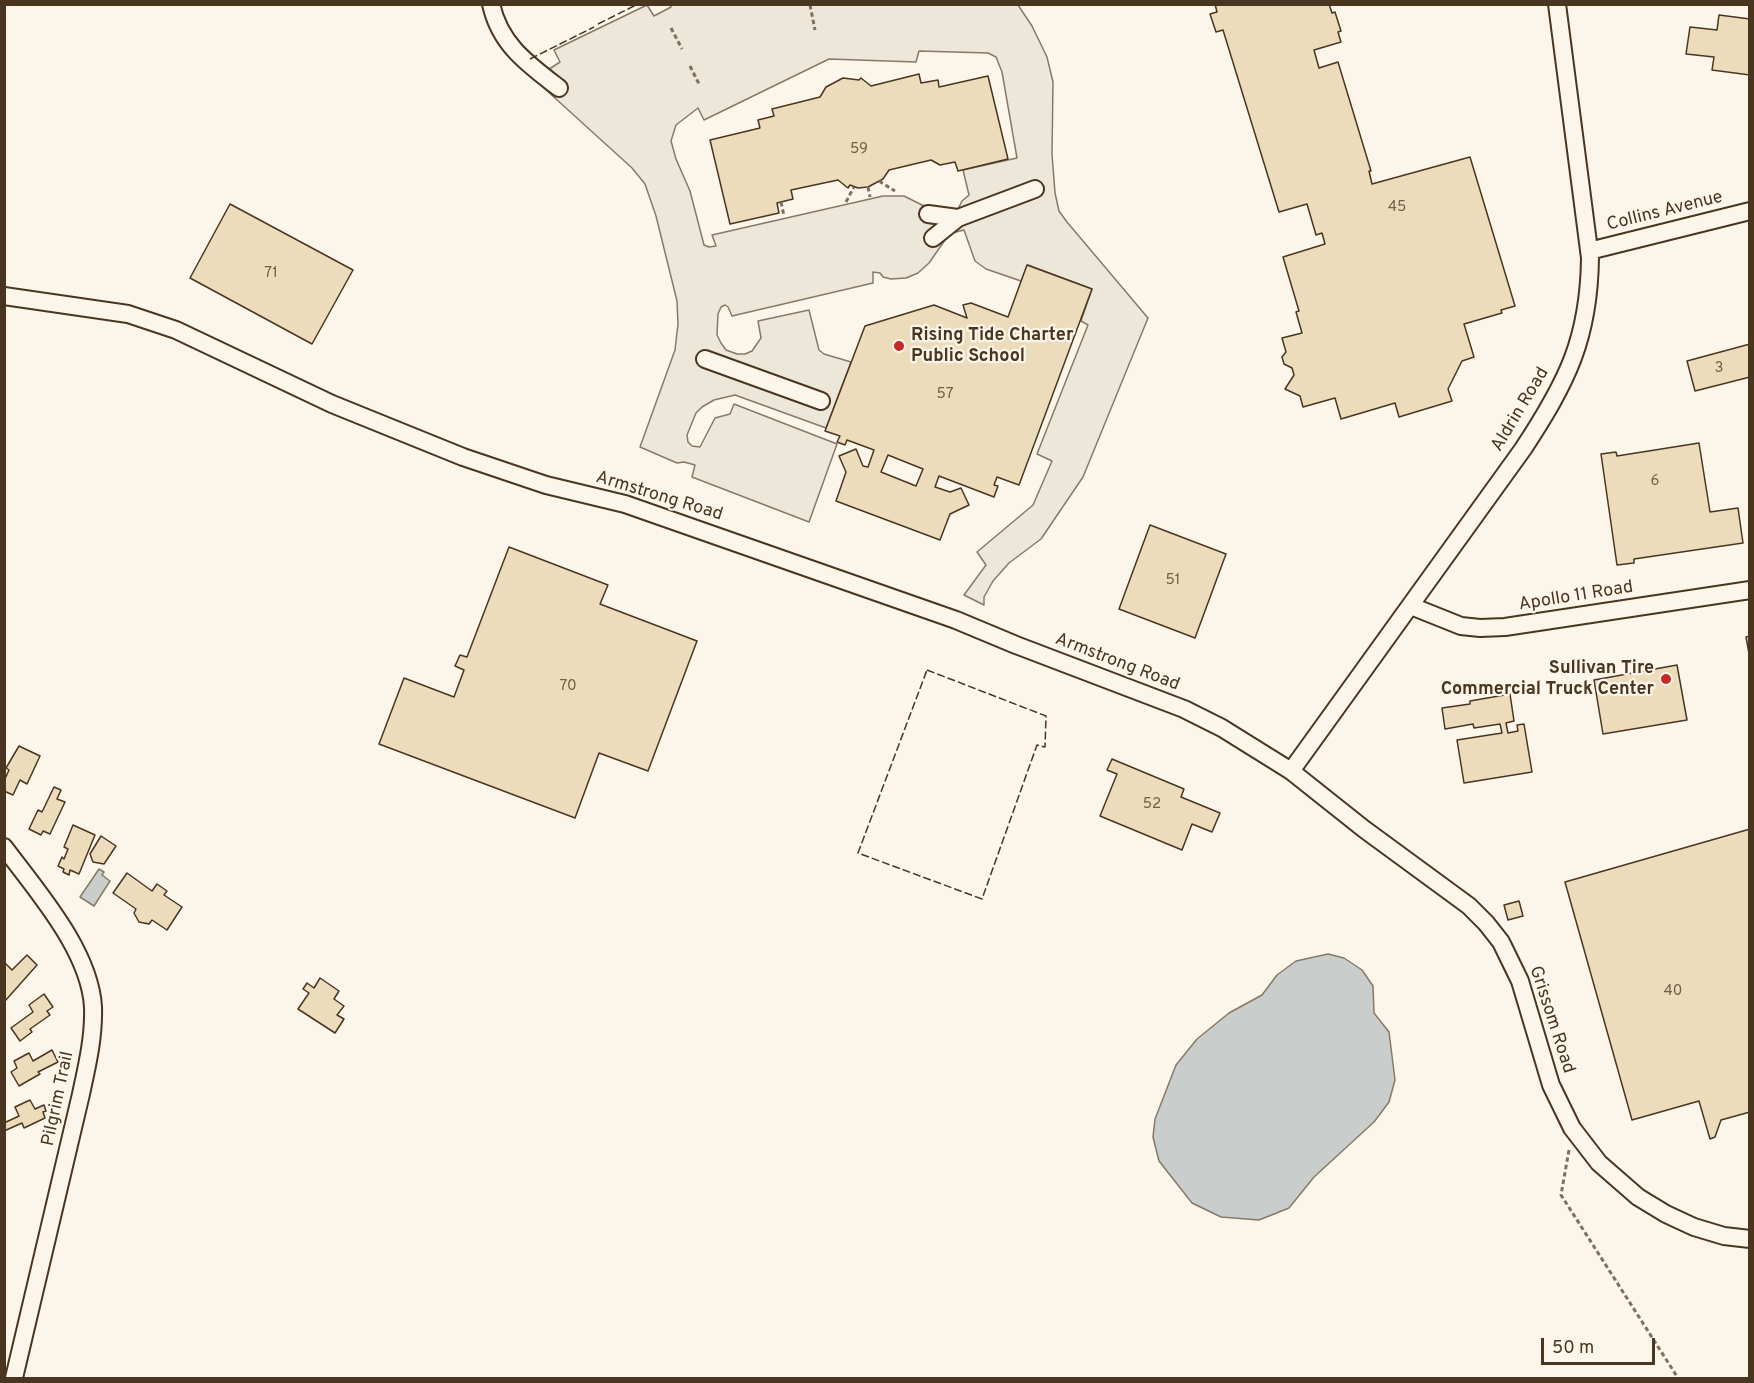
<!DOCTYPE html>
<html>
<head>
<meta charset="utf-8">
<style>
	body { margin:0 }
	#map { position:relative; width:1754px; height:1383px; overflow:hidden; background:#fbf6e9; font-family:Overpass,sans-serif }
	canvas { display:block }
	.frame { position:absolute; inset:0; border:6px solid #4a3520; pointer-events:none }
	.scale { position:absolute; left:1541px; top:1338px; width:114px; height:27px; box-sizing:border-box; border:3px solid #4a3520; border-top:0; padding-left:8px; font-size:18px; line-height:21px; white-space:nowrap; color:#4a3520; -webkit-text-stroke:4px #fbf6e9; paint-order:stroke }
</style>
</head>
<body>
<div id="map">
<canvas width="1754" height="1383"></canvas>
<div class="frame"></div>
<div class="scale">50 m</div>
</div>
<script>
const context = document.querySelector('canvas').getContext('2d');
context.lineJoin = 'round';
function fillPath(path, color) { context.fillStyle = color; context.fill(path, 'evenodd'); }
function stroke(path, color, width, dash) { context.strokeStyle = color; context.lineWidth = width; context.lineCap = dash ? 'butt' : 'round'; context.setLineDash(dash || []); context.stroke(path); }
function drawText(font, color, halo, rows, align = 'center') {
  context.font = font + ' Overpass,sans-serif'; context.lineWidth = 4.5; context.setLineDash([]); context.textBaseline = 'middle'; context.strokeStyle = halo; context.fillStyle = color; for (const [text, x, y, turn = 0] of rows) {
    context.save(); context.translate(x, y); context.rotate((+turn || 0) * Math.PI / 180); context.textAlign = isNaN(turn) ? turn : align; if (halo) context.strokeText(text, 0, 0); context.fillText(text, 0, 0); context.restore();
  }
}
const parking = new Path2D(`
	M670,4L1018,5L1032,26L1047,57L1053,82L1052,154L1055,193L1059,211L1067,222L1148,318L1083,477L1041,539L1009,563L993,581L984,597V605L964,595L986,565L977,552L1033,505L1052,461L1037,454L1088,325L1081,321L1092,289L1028,265L1021,281L986,269L975,261L964,230L952,233L945,240L929,263L918,273L906,278L891,279L883,277L880,273L873,272V283L732,316L728,307L725,305L721,307L718,314L717,335L721,343L726,350L737,354H745L752,351L761,338L758,321L809,310L819,350L824,354L851,362L826,428L735,395L714,400L702,407L696,413L687,435L688,442L692,446L700,447L715,418L730,414L734,404L837,444L809,522L692,477L695,465L684,462L677,463L640,447L675,350L678,324L677,301L656,216L645,184L632,168L534,79L560,62L554,50L647,5L654,16L671,7ZM919,51L988,53L996,57L1002,72L1017,158L963,170L969,195L962,201L957,211L936,212L904,196H883L712,235L716,246L709,247L704,245L690,191L676,159L671,141L676,125L698,108L704,120L829,59L916,62Z`);
fillPath(parking, '#ede7d9');
stroke(parking, '#887966', 1.5);
const water = new Path2D(`
	M99,869L104,872L102,875L110,881L94,906L80,897Z
	M1328,954L1344,958L1362,970L1373,986L1374,1013L1389,1032L1395,1080L1389,1102L1374,1122L1314,1177L1289,1208L1259,1220L1221,1217L1192,1203L1159,1161L1153,1137L1155,1119L1176,1065L1197,1039L1229,1013L1262,995L1277,975L1296,961Z`);
fillPath(water, '#c9cecd');
stroke(water, '#887966', 1.5);
const building = new Path2D(`
	M1215,4H1329L1332,13L1335,12L1341,31L1338,32L1341,42L1314,50L1319,68L1338,62L1371,171H1369L1372,184L1470,157L1515,306L1501,310L1502,313L1464,324L1474,357L1462,361L1448,389L1452,401L1399,417L1395,403L1341,419L1335,398L1303,407L1300,396L1285,389L1294,375L1292,368L1284,364L1282,357L1286,352L1282,338L1302,333L1296,312L1299,311L1283,257L1325,244L1322,233L1316,235L1307,204L1279,212L1223,30L1216,32L1210,14L1217,12Z
	M1719,15L1750,19V75L1712,70L1714,57L1686,54L1690,27L1717,30Z
	M919,74L921,83L938,80L939,87L988,76L1008,159L958,171L955,162L940,165L931,160L889,170L883,179L868,187L858,188L850,185L848,188L838,180L791,190L793,199L777,203L779,213L730,224L710,140L760,128L758,120L774,116L772,109L820,97L826,87L843,78L859,80L861,78L871,86Z
	M230,204L353,270L312,344L190,278Z
	M1027,265L1092,289L1019,485L997,477L994,485L998,486L994,497L939,476L935,487L950,492L961,488L969,505L950,514L940,540L836,501L846,472L839,456L856,449L863,466L868,467L874,450L847,440L845,445L837,442L840,436L825,431L865,326L934,305L967,318L963,305L971,303L1008,317ZM888,455L923,469L916,486L881,472Z
	M1750,344V377L1695,391L1687,361Z
	M1699,443L1710,512L1738,508L1743,543L1634,559V563L1617,565L1601,454L1616,452L1617,456Z
	M1150,525L1226,554L1195,638L1119,609Z
	M509,547L608,585L600,604L697,641L648,771L599,753L575,818L379,744L404,678L454,697L464,670L455,666L460,655L467,657Z
	M1750,636V659L1746,637Z
	M1677,665L1687,720L1603,734L1594,680Z
	M1510,694L1514,721L1506,723L1508,733L1518,731L1517,725L1524,724L1532,772L1464,783L1457,740L1502,733L1500,724L1474,728L1473,724L1445,729L1442,708L1470,704V701Z
	M19,746L40,756L27,784L20,780L13,795L4,791V781L9,770L6,768Z
	M1112,759L1184,789L1181,797L1220,813L1212,832L1192,824L1182,850L1100,816L1117,774L1107,770Z
	M54,787L61,790L57,799L65,802L50,834L43,831L41,835L29,829L38,810L42,812Z
	M73,825L95,835L79,874L70,870L69,875L63,872L64,869L58,866L62,857L64,859L68,849L64,847Z
	M1750,829V1112L1721,1120L1715,1137L1710,1139L1699,1101L1632,1120L1565,882Z
	M101,836L116,846L104,864L93,862L90,854Z
	M127,873L152,891L157,884L167,891L164,895L182,907L167,930L152,920L149,924L139,922L134,913L136,909L113,893Z
	M1519,901L1523,916L1508,920L1504,905Z
	M27,955L37,965L5,1001L4,966L6,964L12,970Z
	M320,978L339,991L334,999L344,1006L337,1015L344,1019L335,1033L298,1009L309,993L303,989L307,983L314,988Z
	M44,994L53,1007L47,1011L50,1015L30,1029L32,1032L20,1041L11,1028L33,1012L29,1005Z
	M52,1050L58,1062L38,1072L40,1074L19,1086L11,1072L17,1068L14,1061L29,1053L33,1061Z
	M30,1100L35,1109L44,1105L46,1111L43,1112L45,1118L24,1128L22,1123L4,1131V1123L19,1116L15,1107Z`);
fillPath(building, '#ecdcbc');
stroke(building, '#4a3520', 1.5);
const minor = new Path2D(`
	M491,4C500,45 528,64 559,88
	M928,214L958,218L1035,189
	M933,238L958,218
	M1589,251L1750,211
	M4,296L128,314L176,330L332,404L463,457L546,485L625,504L956,620L1016,645L1184,709L1222,728L1291,771L1364,829L1469,906L1486,923L1501,942L1520,981L1551,1085L1572,1128L1599,1163L1638,1197L1666,1214L1694,1227L1724,1236L1750,1239
	M705,359L821,401
	M1411,606L1461,626L1480,628L1505,627L1750,590
	M1291,771L1523,449C1567,382 1589,339 1590,258L1557,4
	M4,847C37,891 90,951 93,1007C94,1037 87,1066 81,1094L14,1378`);
stroke(minor, '#4a3520', 20);
stroke(new Path2D(`
	M810,5L815,30
	M671,28L682,49
	M690,66L700,86
	M879,181L895,191
	M868,187L870,197
	M781,202L784,216
	M846,202L854,187
	M1569,1150L1561,1195L1678,1378`), '#7f6f5c', 3, [4.5, 3]);
stroke(minor, '#fbf6e9', 16);
stroke(new Path2D(`
	M598,24L638,4
	M530,59L594,27
	M927,670L1046,716L1045,747L1037,745L982,899L858,853Z`), '#4a3520', 1.5, [8, 3]);
for (const [x, y, r, color] of [
	[899,346,6,"#c62828"],
	[1666,679,6,"#c62828"]
]) { const dot = new Path2D(); dot.arc(x, y, r, 0, 2 * Math.PI); context.fillStyle = color; context.fill(dot); stroke(dot, '#fbf6e9', 2); }
drawText('15px', '#725f47', null, [
	["59",859,150],
	["45",1397,208],
	["71",271,274],
	["3",1719,369],
	["57",945,395],
	["6",1655,482],
	["51",1173,581],
	["70",568,687],
	["52",1152,805],
	["40",1673,992]
]);
drawText('18px', '#4a3520', '#fbf6e9', [
	["Collins Avenue",1665,212,-14],
	["Aldrin Road",1521,410,-59],
	["Armstrong Road",659,497,17],
	["Apollo 11 Road",1576,597,-9],
	["Armstrong Road",1117,663,21],
	["Grissom Road",1551,1020,72],
	["Pilgrim Trail",59,1099,-78]
]);
drawText('bold 18px', '#4a3520', '#fbf6e9', [
	["Rising Tide Charter",911,336],
	["Public School",911,357],
	["Sullivan Tire",1654,669,"right"],
	["Commercial Truck Center",1654,690,"right"]
], 'left');
</script>
</body>
</html>
